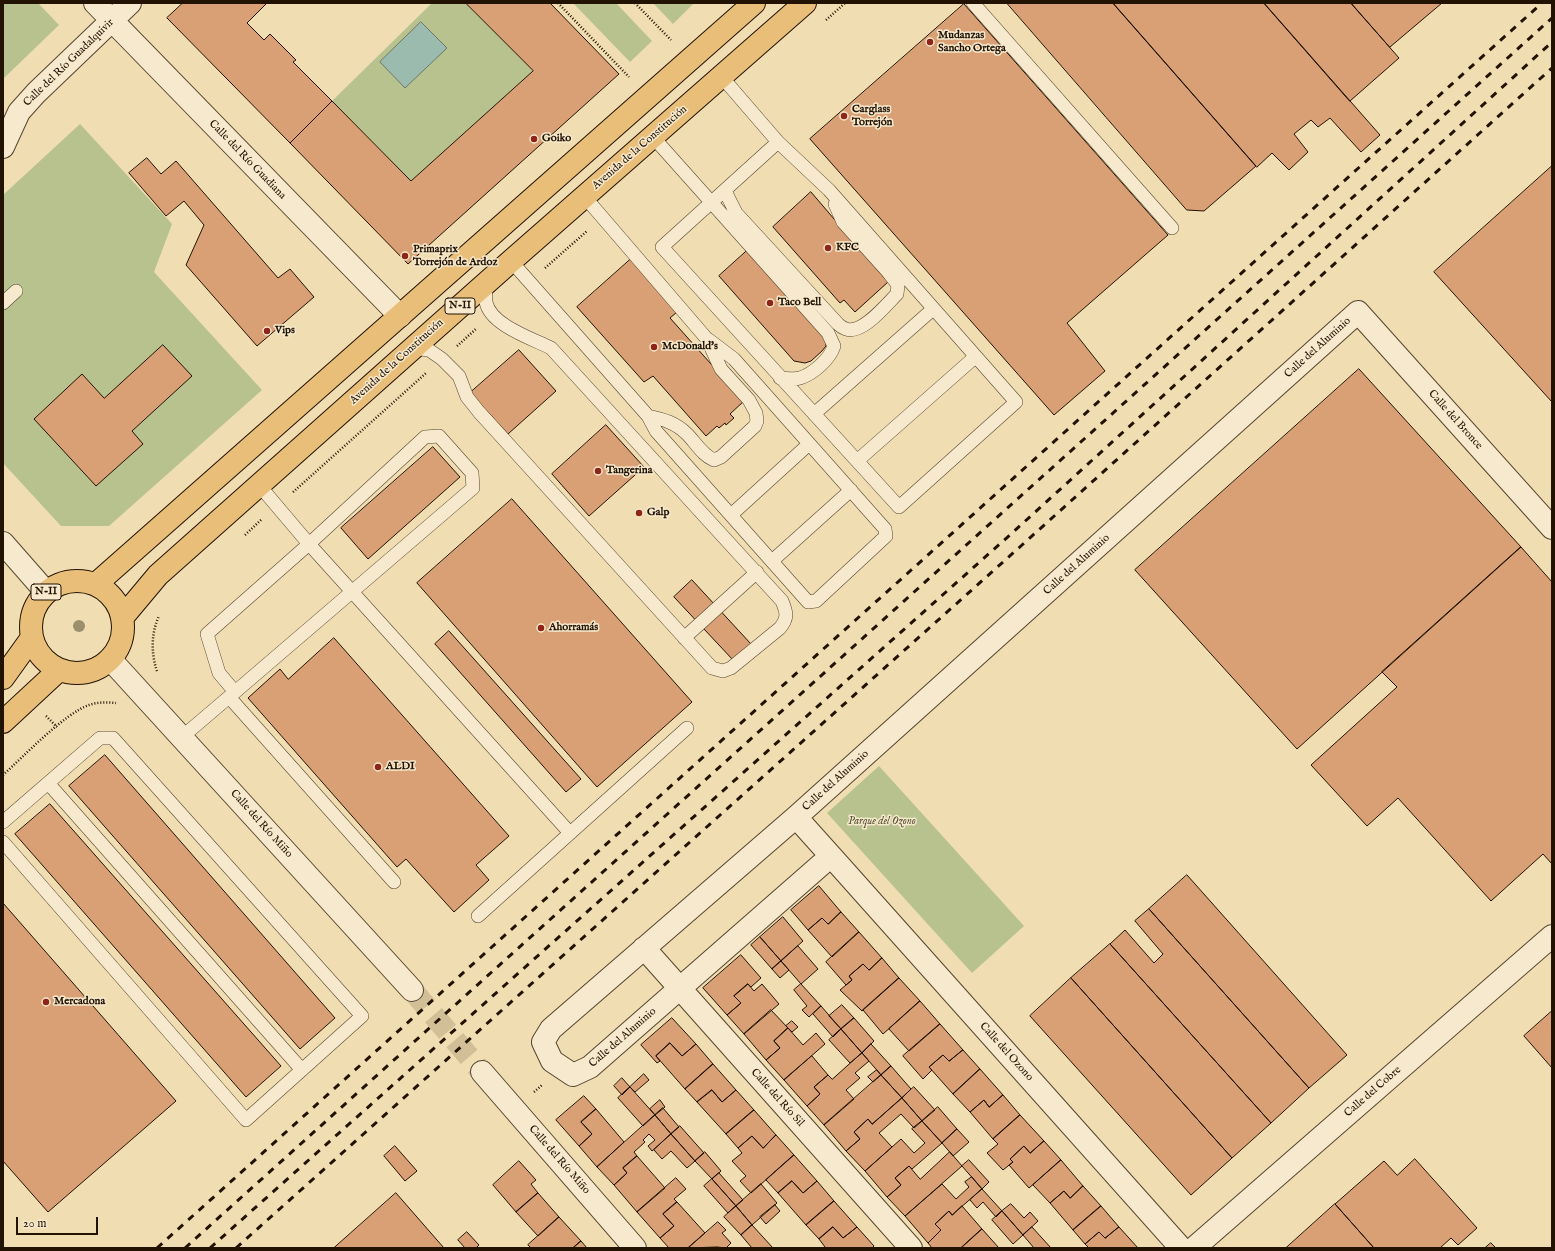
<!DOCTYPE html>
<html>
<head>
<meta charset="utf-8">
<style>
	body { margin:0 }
	#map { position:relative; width:1555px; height:1251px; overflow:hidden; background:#f1ddb2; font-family:"IM FELL English",serif }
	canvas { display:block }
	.frame { position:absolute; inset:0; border:4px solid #211202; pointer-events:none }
	.scale { position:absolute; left:16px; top:1217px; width:82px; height:18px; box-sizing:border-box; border:2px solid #211202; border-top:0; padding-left:5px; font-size:12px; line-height:14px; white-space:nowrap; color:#211202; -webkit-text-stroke:3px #f6e9cd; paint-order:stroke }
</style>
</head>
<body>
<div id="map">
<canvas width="1555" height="1251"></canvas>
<div class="frame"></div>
<div class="scale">20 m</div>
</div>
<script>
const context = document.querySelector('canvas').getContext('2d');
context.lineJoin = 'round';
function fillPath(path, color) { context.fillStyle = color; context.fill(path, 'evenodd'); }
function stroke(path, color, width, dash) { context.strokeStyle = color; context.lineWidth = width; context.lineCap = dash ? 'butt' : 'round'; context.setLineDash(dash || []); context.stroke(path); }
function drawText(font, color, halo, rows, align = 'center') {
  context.font = font + ' "IM FELL English",serif'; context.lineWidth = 3; context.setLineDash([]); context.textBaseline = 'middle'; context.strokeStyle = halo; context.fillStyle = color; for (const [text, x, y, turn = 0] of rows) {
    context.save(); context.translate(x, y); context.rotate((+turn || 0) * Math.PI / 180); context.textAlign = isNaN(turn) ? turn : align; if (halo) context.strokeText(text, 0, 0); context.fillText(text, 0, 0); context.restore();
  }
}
fillPath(new Path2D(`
	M3,3H38L59,25L3,79Z
	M432,3H466L533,71L411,181L332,101Z
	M573,3H616L652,41L630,62Z
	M653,3H694L673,24Z
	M80,124L172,224L154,272L262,390L109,526H61L3,463V195Z
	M879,766L1024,926L972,973L827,813Z`), '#b7c28f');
const water = new Path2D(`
	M421,22L447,48L405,88L380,62Z`);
fillPath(water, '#9bbbae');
stroke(water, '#6a7769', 1);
const building = new Path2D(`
	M183,3H267L247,23L264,40L270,34L296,60L293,62L332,101L290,143L167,18Z
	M466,3H550L619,74L408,264L290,143L332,101L411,181L533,71Z
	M1007,3H1113L1256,166L1204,211L1187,210Z
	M1113,3H1264L1380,135L1361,152L1330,118L1318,127L1311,120L1294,134L1308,152L1289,170L1272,153L1257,167Z
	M1264,3H1351L1399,58L1350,101Z
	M1351,3H1442L1390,47Z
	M964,4L1168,235L1067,323L1105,371L1054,415L810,139Z
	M147,158L161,174L176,161L278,278L290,269L314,297L257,346L186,265L204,225L184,201L166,216L129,173Z
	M1552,166V402L1434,272Z
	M811,192L888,282L855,312L844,300L840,303L773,227Z
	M749,249L826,340V346L822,351L811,361L805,363L794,361L719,276Z
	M631,259L677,312L670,318L744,401L730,414L734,418L726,425L725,423L719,428L717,426L706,436L653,376L644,382L577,307Z
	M163,345L192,376L132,431L143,444L96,486L34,419L82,374L104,398Z
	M519,350L556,391L508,434L470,393Z
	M1359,369L1521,547L1297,749L1135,570Z
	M606,425L644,467L589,516L552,474Z
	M433,447L460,477L368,559L341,528Z
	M512,499L692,702L597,787L417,583Z
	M1521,547L1552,582V864L1543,854L1491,901L1398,798L1367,826L1311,765L1397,687L1382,672Z
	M692,580L751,644L733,660L674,597Z
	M449,631L581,779L566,792L435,644Z
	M334,638L509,836L476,865L489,880L454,912L406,859L397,867L248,698L280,669L288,679Z
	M105,755L335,1018L300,1049L69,786Z
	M50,804L281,1066L246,1097L15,834Z
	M1187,875L1347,1055L1309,1088L1149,909Z
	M819,886L841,912L828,924L822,918L808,930L791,910Z
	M3,903L176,1101L48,1212L3,1161Z
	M1149,909L1309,1088L1271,1123L1110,944L1125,930L1154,963L1163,954L1135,921Z
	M841,912L859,932L832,957L808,930L822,918L828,924Z
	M783,917L803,941L781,961L760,937Z
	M859,932L882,958L869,970L863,964L849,976L852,980L846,985L826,962Z
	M760,937L781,961L772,969L751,945Z
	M1110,944L1271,1123L1232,1158L1071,978Z
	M798,946L818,969L801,984L781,961Z
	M741,955L761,978L751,987L748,984L734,996L741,1003L727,1015L703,988Z
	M882,958L899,978L862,1011L840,990L852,980L849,976L863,964L869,970Z
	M781,961L789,970L780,978L772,969Z
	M899,978L920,1001L883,1034L863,1010Z
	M1071,978L1232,1158L1191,1195L1030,1016Z
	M748,984L754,991L762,984L779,1004L744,1034L727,1015L741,1003L734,996Z
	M801,984L821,1006L809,1017L802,1010L807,1006L794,990Z
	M920,1001L940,1024L909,1051L889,1029Z
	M842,1005L854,1018L841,1029L829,1016Z
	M821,1006L841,1029L833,1037L813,1014Z
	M771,1010L788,1028L774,1041L780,1048L766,1060L744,1034Z
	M1552,1011V1068L1524,1036Z
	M672,1018L696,1044L682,1056L670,1043L656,1056L660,1061L657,1063L641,1045Z
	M854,1018L874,1041L862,1053L841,1029Z
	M792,1021L798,1027L792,1032L786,1026Z
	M940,1024L963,1050L949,1061L943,1055L929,1067L932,1070L923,1079L903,1056Z
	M788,1028L803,1045L816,1033L825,1044L784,1080L766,1060L780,1048L774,1041Z
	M841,1029L862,1053L850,1063L829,1040Z
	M670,1043L682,1056L696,1044L713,1064L685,1089L656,1056Z
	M871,1044L891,1066L881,1075L862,1053Z
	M963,1050L980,1069L953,1094L929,1067L943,1055L949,1061Z
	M862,1053L869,1061L855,1073L860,1078L846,1090L854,1099L824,1125L807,1106L820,1094L814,1087L828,1075L832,1079Z
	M812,1056L828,1075L814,1087L820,1094L807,1106L784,1080Z
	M713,1064L736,1090L722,1102L712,1090L697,1102L685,1089Z
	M891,1066L911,1089L902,1098L881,1075Z
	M980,1069L1003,1095L989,1107L984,1100L970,1112L953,1094Z
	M877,1070L881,1075L873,1082L868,1077Z
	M644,1074L649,1080L635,1092L630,1087Z
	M881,1075L902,1098L872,1124L868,1119L854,1132L860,1139L846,1151L824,1125Z
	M622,1078L630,1087L622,1095L614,1086Z
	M630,1087L655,1115L643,1126L618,1098Z
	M914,1087L935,1110L922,1121L902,1098Z
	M712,1090L722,1102L736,1090L754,1110L726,1134L697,1102Z
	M1003,1095L1020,1115L993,1139L970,1112L984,1100L989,1107Z
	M584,1096L596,1109L581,1122L592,1134L579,1146L556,1120Z
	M902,1098L922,1121L914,1128L901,1114L879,1133L892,1147L865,1171L846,1151L860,1139L854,1132L868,1119L872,1124Z
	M660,1100L665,1107L655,1115L650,1109Z
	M938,1107L957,1129L942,1143L922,1121Z
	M663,1108L679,1127L671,1134L655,1115Z
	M596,1109L624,1142L597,1167L579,1146L592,1134L581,1122Z
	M754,1110L776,1135L763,1148L752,1136L738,1148L726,1134Z
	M655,1115L671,1134L652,1151L648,1146L655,1140L649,1134L643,1140L645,1142L634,1152L637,1156L623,1168L627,1173L614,1185L597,1167Z
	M1020,1115L1044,1141L1030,1153L1024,1146L1010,1159L1013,1162L1003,1170L987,1153L998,1144L993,1139Z
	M922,1121L942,1143L912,1169L909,1166L895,1178L901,1185L887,1197L865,1171L901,1139L914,1153L925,1143L912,1129Z
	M680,1126L704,1153L695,1161L671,1134Z
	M957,1129L969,1142L953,1156L942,1143Z
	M671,1134L695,1161L687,1168L671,1151L662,1159L654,1150Z
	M776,1135L794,1155L751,1193L740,1181L746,1176L732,1161L742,1153L738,1148L752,1136L763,1148Z
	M1044,1141L1061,1160L1029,1188L1009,1165L1013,1162L1010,1159L1024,1146L1030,1153Z
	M395,1146L417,1171L405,1181L384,1156Z
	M705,1152L721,1171L712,1179L695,1161Z
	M950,1152L962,1166L905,1216L887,1197L901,1185L895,1178L909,1166L920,1179Z
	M794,1155L817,1181L803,1193L792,1181L778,1193L766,1180Z
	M637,1156L665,1188L637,1212L614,1185L627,1173L623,1168Z
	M1415,1159L1477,1228L1458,1245L1451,1238L1440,1248H1374L1335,1204L1384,1161L1397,1175Z
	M969,1160L989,1182L982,1189L962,1166Z
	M1061,1160L1083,1186L1070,1198L1064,1191L1050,1203L1033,1185Z
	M519,1161L536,1180L531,1184L538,1193L516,1212L493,1185Z
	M719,1173L743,1200L736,1206L712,1179Z
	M972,1177L982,1189L952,1215L949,1211L935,1224L941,1230L928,1243L905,1216L942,1184L956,1199L969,1187L965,1182Z
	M676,1178L686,1189L674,1199L677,1202L663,1214L674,1226L660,1238L637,1212Z
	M712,1179L736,1206L728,1213L704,1186Z
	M792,1181L803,1193L817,1181L834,1201L806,1225L778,1193Z
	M761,1184L777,1203L752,1225L736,1206Z
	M1083,1186L1101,1206L1073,1230L1050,1203L1064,1191L1070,1198Z
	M982,1189L1002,1211L996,1217L983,1202L977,1208L970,1200Z
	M396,1193L444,1248H334Z
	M538,1193L559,1217L538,1236L516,1212Z
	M834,1201L857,1227L843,1238L833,1227L819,1239L806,1225Z
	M677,1202L705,1233L688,1248H669L660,1238L674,1226L663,1214Z
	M1011,1204L1024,1218L1030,1212L1038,1221L1023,1235L1002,1211Z
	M1335,1204L1374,1248H1286Z
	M775,1205L780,1211L766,1224L760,1217Z
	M736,1206L752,1225L741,1235L724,1217Z
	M962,1206L982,1229L961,1248H932L928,1243L941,1230L935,1224L949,1211L952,1215Z
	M1101,1206L1119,1227L1105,1238L1099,1232L1085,1244L1073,1230Z
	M1002,1211L1023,1235L1013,1244L992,1220Z
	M559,1217L581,1241L573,1248H531L528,1245Z
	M718,1222L726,1230L722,1233L731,1243L726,1248L717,1247L688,1248Z
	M752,1225L773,1248H752L741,1235Z
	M833,1227L843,1238L857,1227L874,1246L872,1248H824L825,1247L819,1239Z
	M1032,1227L1051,1248H1034L1023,1235Z
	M1119,1227L1138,1248H1089L1085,1244L1099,1232L1105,1238Z
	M982,1229L999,1248H961Z
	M467,1232L479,1245L476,1248H465L458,1240Z
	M581,1241L587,1248H573Z
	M1491,1243L1496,1248H1485Z`);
fillPath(building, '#daa075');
stroke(building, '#211202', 1);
stroke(new Path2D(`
	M412,990L482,1072`), '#d2bf98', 22, [22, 11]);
const service = new Path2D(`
	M973,3L1172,228
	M721,76L778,142L829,190L1016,402L899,507L662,247L778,142
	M653,137L828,333L834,346C830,359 813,374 800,378C794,380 786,378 780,378
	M725,191L736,213L838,324C840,326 843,328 846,329C862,335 886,305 897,294L898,285L888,272L843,222L835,204
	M511,261L648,416C663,419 676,423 687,434C696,443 702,455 714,460L721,457L755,426L757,421L756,413L749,400L721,369L707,339L584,196
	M3,303L16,291
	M413,348L429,350L442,359L459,376L467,397L479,412L712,668L723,671L731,668L780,628C788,618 787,613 782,601L551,348C533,339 490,325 486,302C485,296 486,289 486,283
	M814,414L933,309
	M648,416L656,431L808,602L816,601L886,536L885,529L734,359L709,340
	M439,436L472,473L473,488L235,692L219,673L207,634L309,544L425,437Z
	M857,461L975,357
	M259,485L309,544L570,833
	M731,515L809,444
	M772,561L851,490
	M684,638L757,572
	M235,692L229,697L394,882
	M182,737L229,697
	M48,783L302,1070
	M3,822L100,738H113L362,1016L246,1120L3,842
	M478,916L687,728`);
const minor = new Path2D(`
	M95,3L400,316
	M3,147L19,112L36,93L130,3
	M3,543L46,592
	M110,659L412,990
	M796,817L831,856L590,1067L573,1075L552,1061L543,1042L551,1029L796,817L805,809L1358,312L1552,528
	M831,856L1181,1248
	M644,948L911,1248
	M482,1072L635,1248
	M1194,1248L1552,936`);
const primary = new Path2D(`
	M31 627a46 46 0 1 1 92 0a46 46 0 1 1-92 0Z
	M96,584L754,3
	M122,618L158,575L511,261L805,3
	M3,678L31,639
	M3,722L59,670`);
stroke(service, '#55452e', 14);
stroke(minor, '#55452e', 24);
stroke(primary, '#211202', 24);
stroke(new Path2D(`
	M558,3L629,77
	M635,3L671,40
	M826,20L845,3
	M545,268L587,231
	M457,346L477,328
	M293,492L426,373
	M245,535L262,519
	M157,671C151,654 151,633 159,616
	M46,716L57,727
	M3,775C23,757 65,713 89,705C98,702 107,702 116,703
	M534,1092L542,1085`), '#211202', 2.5, [1, 2]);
stroke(service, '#f6e9cd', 13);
stroke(minor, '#f6e9cd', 22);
stroke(primary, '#e8be79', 22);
stroke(new Path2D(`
	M157,1248L1542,3
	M185,1248L1552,18
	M210,1248L1011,534L1552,42
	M236,1248L1022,545L1552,68`), '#211202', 3, [7, 7]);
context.fillStyle = '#9c8f6c';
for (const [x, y] of [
	[79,626]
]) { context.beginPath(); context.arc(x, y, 6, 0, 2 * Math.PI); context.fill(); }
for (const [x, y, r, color] of [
	[930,42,4,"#8f2418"],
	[844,116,4,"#8f2418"],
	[534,139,4,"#8f2418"],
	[828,248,4,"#8f2418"],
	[405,256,4,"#8f2418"],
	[770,303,4,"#8f2418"],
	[267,331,4,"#8f2418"],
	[654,347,4,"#8f2418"],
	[598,471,4,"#8f2418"],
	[639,513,4,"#8f2418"],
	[541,628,4,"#8f2418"],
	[378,767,4,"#8f2418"],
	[46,1002,4,"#8f2418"]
]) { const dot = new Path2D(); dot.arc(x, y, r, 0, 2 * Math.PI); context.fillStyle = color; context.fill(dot); stroke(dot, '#f6e9cd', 1.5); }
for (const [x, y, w] of [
	[460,306,30],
	[46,592,30]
]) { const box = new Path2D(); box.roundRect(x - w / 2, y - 8, w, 16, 3); context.fillStyle = '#f6e9cd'; context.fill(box); stroke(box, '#211202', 1); }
drawText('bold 10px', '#211202', null, [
	["N-II",460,306],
	["N-II",46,592]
]);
drawText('bold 11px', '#211202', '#f6e9cd', [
	["Mudanzas",938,36],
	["Sancho Ortega",938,49],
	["Carglass",852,110],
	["Torrejón",852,123],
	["Goiko",542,139],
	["KFC",836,248],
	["Primaprix",413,250],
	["Torrejón de Ardoz",413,263],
	["Taco Bell",778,303],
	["Vips",275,331],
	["McDonald's",662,347],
	["Tangerina",606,471],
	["Galp",647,513],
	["Ahorramás",549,628],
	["ALDI",386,767],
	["Mercadona",54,1002]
], 'left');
drawText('11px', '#211202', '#f6e9cd', [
	["Calle del Río Guadalquivir",69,63,-44],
	["Avenida de la Constitución",640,148,-41],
	["Calle del Río Guadiana",247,160,46],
	["Calle del Aluminio",1318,348,-42],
	["Avenida de la Constitución",397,362,-42],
	["Calle del Bronce",1455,420,48],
	["Calle del Aluminio",1077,565,-42],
	["Calle del Aluminio",836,781,-42],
	["Calle del Río Miño",261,824,48],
	["Calle del Aluminio",623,1038,-41],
	["Calle del Ozono",1006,1052,48],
	["Calle del Cobre",1373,1092,-41],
	["Calle del Río Sil",777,1098,48],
	["Calle del Río Miño",559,1160,49]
]);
drawText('italic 11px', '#565033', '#f6e9cd', [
	["Parque del Ozono",882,822]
]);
</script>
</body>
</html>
